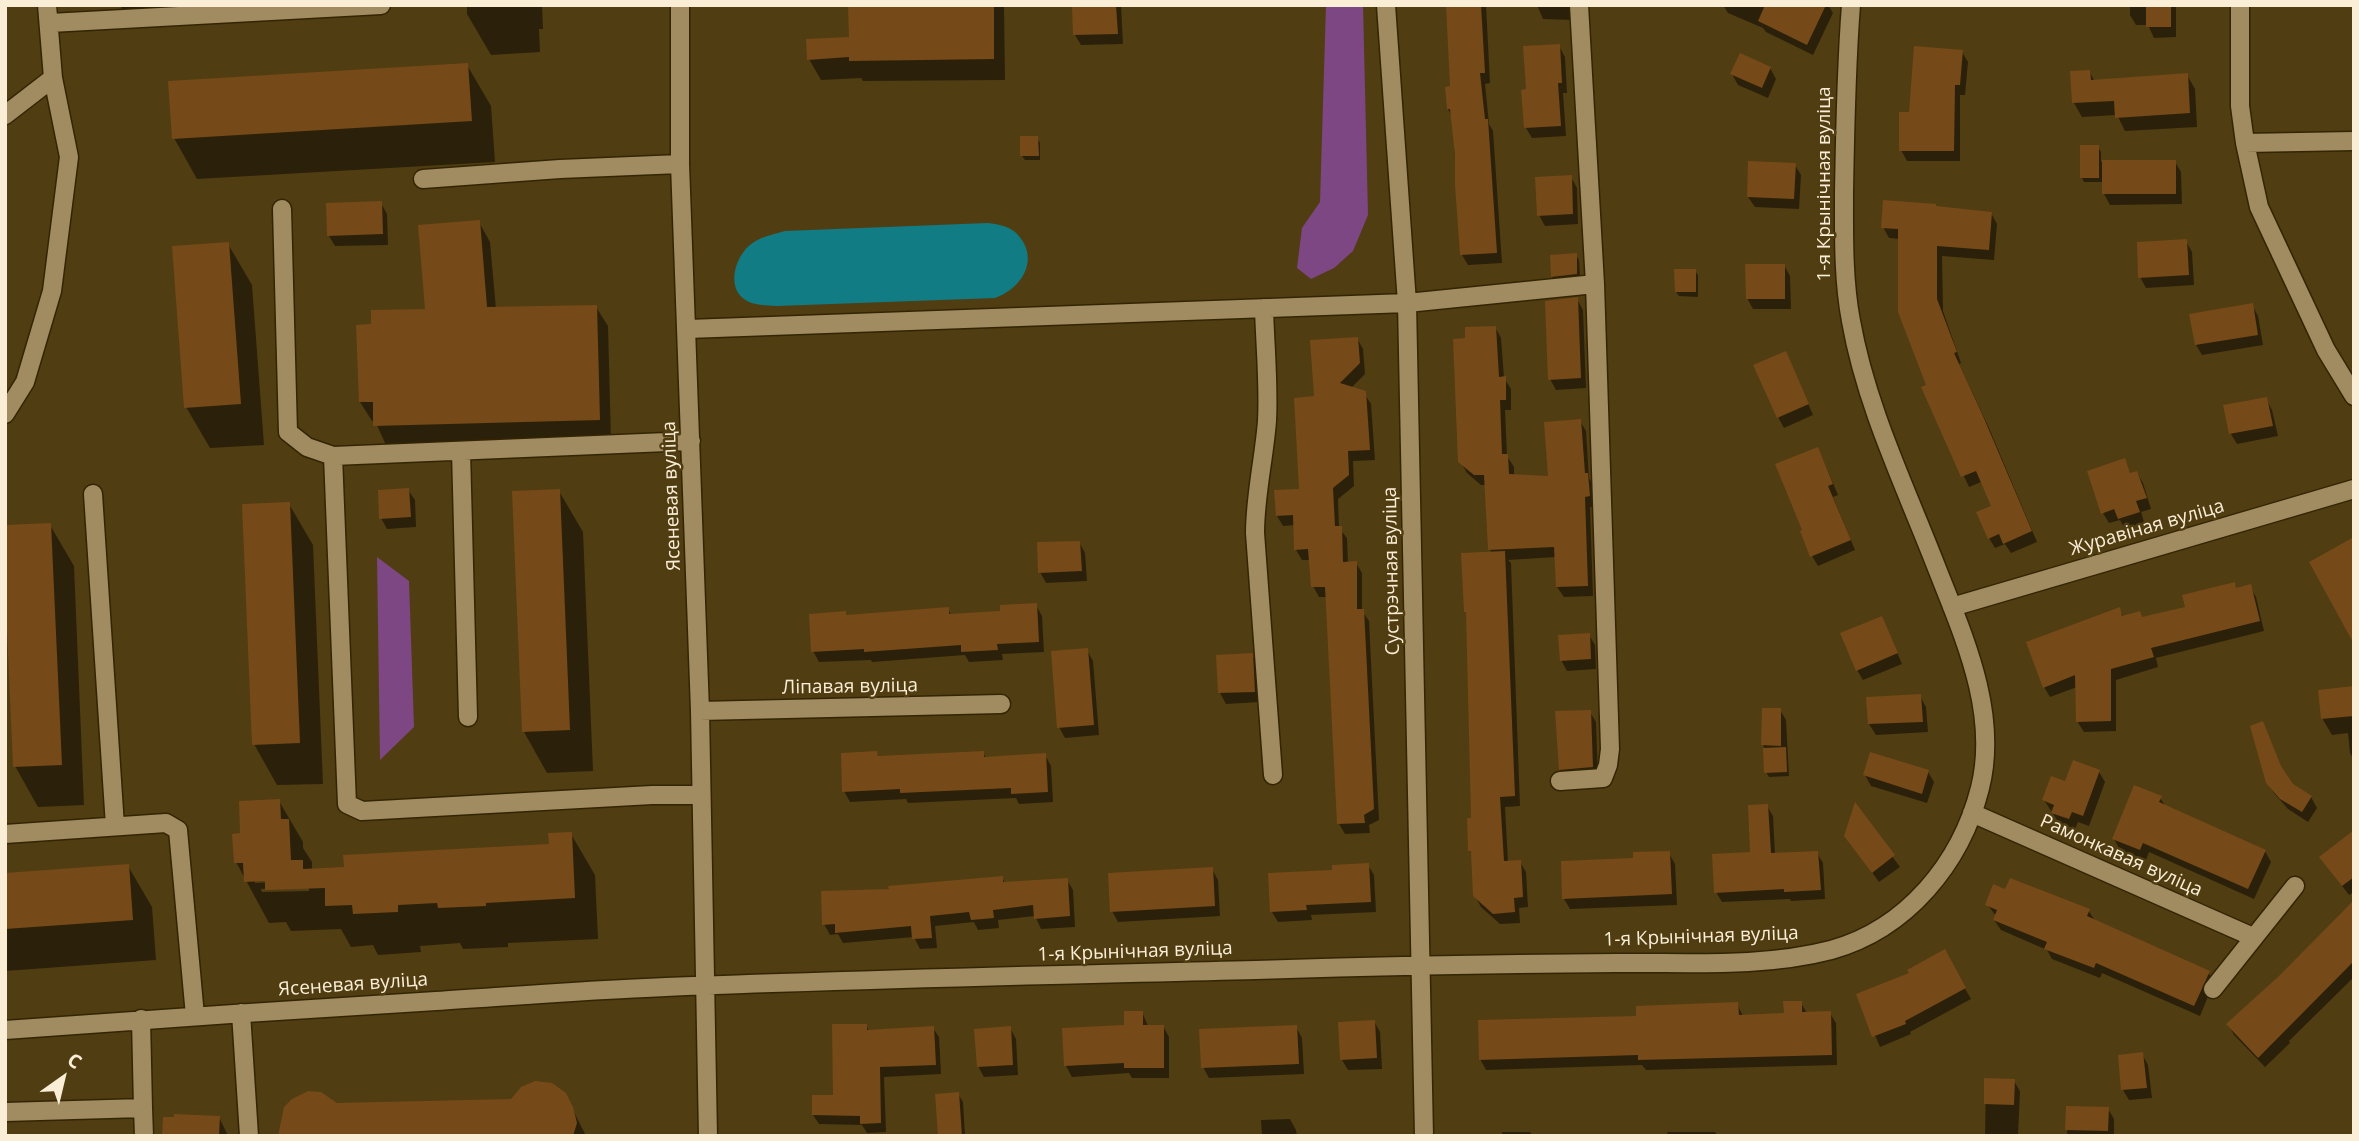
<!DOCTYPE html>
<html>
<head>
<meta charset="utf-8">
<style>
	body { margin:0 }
	#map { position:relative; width:2359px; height:1141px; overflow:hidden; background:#513d12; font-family:"Open Sans",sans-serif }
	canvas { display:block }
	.frame { position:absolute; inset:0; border:7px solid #faeed7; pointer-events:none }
	.north { position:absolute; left:28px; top:1043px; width:70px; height:70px; -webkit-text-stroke:5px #513d12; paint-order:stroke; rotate:34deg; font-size:19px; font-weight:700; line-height:28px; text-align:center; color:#faeed7 }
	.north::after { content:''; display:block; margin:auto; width:24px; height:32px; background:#faeed7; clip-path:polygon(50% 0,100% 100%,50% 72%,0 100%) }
</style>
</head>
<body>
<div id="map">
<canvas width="2359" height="1141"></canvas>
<div class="frame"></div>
<div class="north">С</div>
</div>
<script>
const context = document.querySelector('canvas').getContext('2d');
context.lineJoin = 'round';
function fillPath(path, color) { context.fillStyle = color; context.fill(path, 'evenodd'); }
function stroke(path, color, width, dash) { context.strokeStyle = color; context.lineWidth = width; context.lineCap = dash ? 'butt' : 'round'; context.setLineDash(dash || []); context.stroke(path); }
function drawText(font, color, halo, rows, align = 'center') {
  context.font = font + ' "Open Sans",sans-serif'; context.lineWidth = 5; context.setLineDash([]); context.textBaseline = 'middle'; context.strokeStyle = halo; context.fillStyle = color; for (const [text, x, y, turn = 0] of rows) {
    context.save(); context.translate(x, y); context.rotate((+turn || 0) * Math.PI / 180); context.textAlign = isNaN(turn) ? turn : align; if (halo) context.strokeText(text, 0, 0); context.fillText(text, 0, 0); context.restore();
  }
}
fillPath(new Path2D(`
	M1326,5H1363L1368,215L1353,251L1334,268L1311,279L1297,268L1302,228L1320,202Z
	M377,557L409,581L414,727L380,760Z`), '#7d4783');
fillPath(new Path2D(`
	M988,223C997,224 1008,226 1015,232C1041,256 1024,288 995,298L777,306C767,305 753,306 744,299C725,285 737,252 754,242C763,236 775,234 785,231Z`), '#127c85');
fillPath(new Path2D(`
	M120,5H180L181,18L129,20Z
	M467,5H542L543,29H539L540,52L491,55L467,14Z
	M850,5H1004L1005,80L863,81L861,78L821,80L809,59L851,38Z
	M1074,5H1121L1123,44L1081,45L1075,35Z
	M1447,5H1486L1490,83L1485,84L1489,124L1493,131L1502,263L1468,265L1462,255L1452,116L1448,109L1451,88Z
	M1537,5H1573L1572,20L1543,19Z
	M1723,5H1828L1833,13L1813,55L1766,32L1763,28L1728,13Z
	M2130,5H2176V37L2154,38L2148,25H2136L2130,15Z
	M1559,46L1565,57L1567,93H1563L1566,136L1532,138L1526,128L1528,91Z
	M1962,52L1968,62L1965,95H1960V161H1907L1901,150L1910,114Z
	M467,65L491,106L495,162L197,179L174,138Z
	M1770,68L1776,79L1768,98L1738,85L1732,74Z
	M2089,71L2095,82L2187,75L2195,89L2197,127L2125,131L2117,115L2082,117L2074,103Z
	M1037,138L1040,143V160H1025L1022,156Z
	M2098,147L2101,152V162H2175L2181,172L2182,204L2110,205L2104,194V182H2084L2082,178Z
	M1795,165L1801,175L1799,209L1755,207L1748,197Z
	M1571,177L1577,188L1578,224L1545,226L1539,215Z
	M381,203L387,214L388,245L335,246L329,236Z
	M1937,208L1991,213L1997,224L1994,260L1942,256L1943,311L1961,363L1959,364L1989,428L2037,542L2011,553L2005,544L1995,548L1989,538L1993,507L1981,482L1969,487L1923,387L1928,385L1900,239L1889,238L1883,227Z
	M479,222L490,242L496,309L596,307L608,326L611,440L386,445L375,421H372L360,402L373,326L427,310Z
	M2186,241L2192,252L2194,285L2146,288L2140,277Z
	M228,244L252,285L264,445L210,448L186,407Z
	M1576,255L1579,260L1580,277L1555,281L1552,277Z
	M1784,265L1790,276L1791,309H1753L1747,298Z
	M1695,271L1698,275V297L1679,296L1676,292Z
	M1577,299L1583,310L1586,388L1556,390L1550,379Z
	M2252,305L2258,316L2263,345L2202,355L2196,345Z
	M1495,327L1501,338L1504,378L1511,389V410H1505L1507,456L1514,467V476L1550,478L1580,421L1586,431L1589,478L1593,485L1595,507H1590L1593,596L1564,597L1557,587L1556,557L1508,560L1511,563L1520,806L1505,807L1508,862H1520L1526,872L1528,907L1519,908L1520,923L1500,924L1481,907L1475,896L1473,856L1470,850L1473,820L1468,615L1465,611L1492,553L1490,550L1487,485H1481L1467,473L1460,461L1467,340Z
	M1357,338L1363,349L1365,374L1351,388L1364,393L1371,404L1375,460L1353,461L1354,486L1338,499L1339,528L1347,538L1348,563H1356L1362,573V611L1369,621L1379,820L1369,825L1370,833L1345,834L1339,824L1327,597H1319L1313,586L1311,560H1302L1296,550L1295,525L1283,526L1277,516L1301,490L1316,398Z
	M1791,364L1813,415L1784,428L1778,417Z
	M2266,399L2272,410L2278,436L2237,444L2231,434L2225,407Z
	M1823,460L1838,495L1833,497L1855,550L1818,566L1812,556Z
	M2124,460L2131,475L2137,473L2143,483L2151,509L2141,512L2144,522L2125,529L2120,520L2109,523L2103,513Z
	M408,490L415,500L416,527L387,529L381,518Z
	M559,491L583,532L593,771L547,773L524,732Z
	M289,504L313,545L323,784L277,785L254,744Z
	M50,525L74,566L84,805L38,807L15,766Z
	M1079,542L1085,553L1087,581L1046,583L1040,572Z
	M2234,584L2237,590L2250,587L2256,597L2264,631L2156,658L2158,667L2116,680V731L2084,732L2077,721V687L2050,697L2044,687L2119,609L2124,618L2143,619L2187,608Z
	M1036,605L1042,616L1044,652L1002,654L1003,660L969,662L965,655L872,662L871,660L819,662L813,651L847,616L948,609L951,615L1002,613Z
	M1887,629L1902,664L1863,680L1857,670Z
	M1589,635L1595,645L1596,669L1567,671L1561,660Z
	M1087,650L1093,661L1099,735L1065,738L1059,727Z
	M1252,655L1258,665L1260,702L1226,704L1220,693L1218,656Z
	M2354,688V760L2350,753L2348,733L2332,735L2322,718Z
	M1920,696L1926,707L1928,732L1876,735L1869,724L1868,698Z
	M1780,710L1786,720L1789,776L1769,777L1766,772L1765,749L1763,745Z
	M1590,712L1596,722L1598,778L1566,780L1560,769Z
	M876,753L879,757L983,753L986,758L1045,755L1051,766L1053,802L1019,804L1016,798L908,803L906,799L850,802L844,791Z
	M1928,772L1934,782L1927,803L1871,786L1865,775Z
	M2099,772L2105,782L2089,826L2078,822L2075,829L2059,823L2044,800L2066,783Z
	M2284,774L2292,786L2311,797L2317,808L2308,822L2288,809L2274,793L2267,782Z
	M2160,798L2166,807L2265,851L2271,862L2254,899L2149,852L2146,860L2120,850L2114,839Z
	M279,801L303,842V848L312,862V871L551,846L571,834L595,875L598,939L508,943V947L463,949L460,943L420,946L421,952L378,955L373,945L351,947L341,929L291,931L286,922L269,923L236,862L242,835ZM274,879V882L255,883V880ZM309,887V891L262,892L261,889Z
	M1767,806L1773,816L1775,855L1817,853L1823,863L1825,899L1791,901L1790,899L1722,902L1716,892L1752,854Z
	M1855,806L1900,867L1879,882L1846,836Z
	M2354,841V892L2349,895L2328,867Z
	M1669,853L1675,864L1677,905L1570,909L1564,899L1635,859Z
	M1368,865L1374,875L1376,912L1311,915L1312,920L1278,922L1272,912Z
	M128,866L152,907L156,960L5,971V875Z
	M1212,869L1218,880L1220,916L1118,922L1112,911Z
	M1002,878L1005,883L1067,880L1073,890L1075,927L1041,929L1035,916L998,920L999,928L978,930L974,922L935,926L937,948L920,949L914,937L843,943L838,934L830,935L824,924L890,891Z
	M1987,904L2088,910L2095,921L2208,972L2214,982L2200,1016L2102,973L2100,978L2052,959L2047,950L2001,930L1994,920L1996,916Z
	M2354,908V977L2289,1041L2290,1043L2265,1067L2234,1035L2228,1024Z
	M1944,952L1971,999L1910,1032L1911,1034L1880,1047L1858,995L1911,974Z
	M1801,1003L1807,1013H1830L1836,1023L1837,1065L1646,1070L1642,1065L1486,1070L1480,1059L1737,1004L1743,1016L1785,1015Z
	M1142,1012L1148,1026H1163L1169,1037V1078H1132L1129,1073L1072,1077L1066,1066L1064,1029L1125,1027Z
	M1374,1021L1380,1032L1382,1069L1348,1070L1342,1060Z
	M866,1025L869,1031L933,1028L939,1037L941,1074L884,1077L886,1132L867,1133L862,1125L819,1124L813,1115L835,1096Z
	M1296,1027L1302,1038L1304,1074L1209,1078L1203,1067Z
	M1010,1028L1016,1039L1018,1075L984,1077L978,1066Z
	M2142,1054L2148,1065L2152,1098L2129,1100L2123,1090L2120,1056Z
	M1986,1080L2014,1081L2020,1091L2018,1136H1985Z
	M565,1094L586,1136H284L336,1105L512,1101Z
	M958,1094L963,1102L965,1136H939Z
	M2068,1108L2108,1109L2114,1119V1136H2067Z
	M219,1117L228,1136H164Z
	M1290,1119L1296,1130L1297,1136H1262L1261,1120Z
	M1502,1132H1530L1533,1136H1502Z
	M1667,1132H1715L1718,1136H1668Z`), '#0007');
fillPath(new Path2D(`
	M848,5H994V59L849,61V57L807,60L806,39L849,37Z
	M1072,5H1116L1118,34L1073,35Z
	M1446,5H1481L1485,73H1480L1485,119H1488L1497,253L1460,255L1455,185V156L1450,109H1447L1445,87L1450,86Z
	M1765,5H1826L1807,45L1758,21Z
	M2146,5H2171V27H2146Z
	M1560,44L1562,83H1558L1561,126L1524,128L1521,90L1526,89L1523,46Z
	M1914,46L1963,50L1960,85H1955L1954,151H1899V112H1909Z
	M1740,53L1771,67L1762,88L1730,74Z
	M468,63L472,121L172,139L168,81Z
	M2090,70L2091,80L2188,73L2190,113L2115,118L2114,101L2072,103L2070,71Z
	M1020,136H1038L1039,156H1020Z
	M2080,145H2099V178H2080Z
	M2102,160H2176V194H2102Z
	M1748,161L1796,163L1794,199L1747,197Z
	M1572,175L1573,214L1537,216L1535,177Z
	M1883,200L1936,204V206L1992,212L1989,250L1937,246V299L1957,352L1954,353L1983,416L2032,531L2003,544L1999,534L1988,539L1976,512L1991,506L1976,471L1961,477L1921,387L1926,385L1898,312V229L1881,228Z
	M382,201L383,234L327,236L326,203Z
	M480,220L487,307L597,305L600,420L373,426V402H359L356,325L371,324V310L425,309L418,225Z
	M2187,239L2189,275L2138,278L2137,242Z
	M229,242L241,404L184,408L172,246Z
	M1577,253V274L1551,277L1550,255Z
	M1745,264H1785V299H1746Z
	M1674,269H1696V292H1675Z
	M1578,297L1581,378L1548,380L1545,301Z
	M2253,303L2258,335L2195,345L2189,314Z
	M1496,326L1499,377L1506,376V400H1500L1502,454H1508L1509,474L1548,476L1544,422L1581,419L1585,473H1588L1590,496L1585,497L1588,586L1556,587L1554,547L1488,550L1484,475H1474L1458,462L1453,339L1465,338V327Z
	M1358,337L1360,363L1340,383L1366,391L1370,450L1348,451L1349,475L1333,488L1335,526H1342L1343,562L1357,561V609H1364L1374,809L1364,815L1365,823L1337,824L1325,587H1311L1308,549L1294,550L1293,515L1276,516L1274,490L1299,489L1294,398L1314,396L1310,340Z
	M1786,351L1809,404L1777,418L1753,365Z
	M2267,397L2273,426L2229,434L2223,405Z
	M1818,447L1833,484L1828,486L1851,540L1810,557L1800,531L1802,530L1775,464Z
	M2125,458L2130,473L2137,471L2147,498L2136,501L2140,512L2118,519L2114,509L2101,514L2087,471Z
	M409,488L411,517L379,519L378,490Z
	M560,489L570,730L522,732L512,491Z
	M290,502L300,743L252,745L242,504Z
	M51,523L62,765L13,767L5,584V525Z
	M2354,537V644L2309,562Z
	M1080,541L1082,571L1038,573L1037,542Z
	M1505,551L1515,796L1500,797L1504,861L1521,860L1523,897L1514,898L1515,912L1493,914L1473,896L1471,851H1468L1467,818H1471L1466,612H1464L1461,553Z
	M2235,582L2236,588L2251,584L2260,621L2151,648L2154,657L2111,669V721L2076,722L2075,675L2043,688L2026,642L2120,607L2122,616L2140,611L2142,617L2185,607L2182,595Z
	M1037,603L1039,642L997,644L998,650L961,652V645L864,652V649L811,652L809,614L846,611V615L949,607V614L1000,611V605Z
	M1882,616L1898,653L1856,671L1840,633Z
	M1590,633L1591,659L1560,661L1558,635Z
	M1088,648L1094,725L1057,728L1051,651Z
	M1253,653L1255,692L1218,693L1216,655Z
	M2354,686V716L2321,719L2318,690Z
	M1921,694L1923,722L1868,724L1866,697Z
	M1762,708H1781V746L1761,745Z
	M1591,710L1593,767L1559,770L1555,711Z
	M2263,721L2281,766L2293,784L2312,796L2302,812L2280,799L2266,783L2250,726Z
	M1786,747L1787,772L1764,773L1763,748Z
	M877,751L878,756L984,751V757L1046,753L1048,792L1011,794V788L900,793V789L842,792L841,753Z
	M1870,752L1929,770L1922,794L1863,775Z
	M2073,760L2100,770L2083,816L2072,812L2069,819L2051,813L2054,805L2042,800L2051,776L2065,781Z
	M2134,785L2162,796L2159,802L2266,850L2248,889L2143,843L2140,850L2112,839Z
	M280,799L281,819H289L291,860H303V869L344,867L343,855L549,844L548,833L572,832L575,898L486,903V906L438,908L437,903L398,905V912L353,914L352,905L325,906V888L265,890V881L244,882L243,863H234L232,834L240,833L239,801Z
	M1855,802L1895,855L1872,873L1844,836Z
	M1768,804L1771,853L1818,851L1821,890L1784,892V889L1714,893L1712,854L1750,852L1748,805Z
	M2354,830V877L2342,886L2319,857Z
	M1670,851L1672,894L1562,899L1561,861L1633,858V852Z
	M1369,863L1371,902L1306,905L1307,910L1270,912L1268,873L1332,870V865Z
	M129,864L133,920L5,929V873Z
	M1213,867L1215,906L1110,912L1108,873Z
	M1003,876V882L1068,878L1070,916L1034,919L1033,905L993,910L994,918L971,920L969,912L930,916L932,938L912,939L911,926L835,933V924L822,925L821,891L889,889L888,886Z
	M2010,878L2090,909L2087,916L2210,971L2194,1006L2096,963L2094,968L2044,949L2047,942L1993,920L1997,910L1985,905L1993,884L2005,889Z
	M2354,900V961L2258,1058L2226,1024L2279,976Z
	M1945,949L1966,988L1905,1021L1906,1024L1872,1037L1856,994L1909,973L1907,970Z
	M1783,1001H1802V1012L1831,1011L1832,1055L1638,1060V1055L1479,1060L1478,1020L1636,1016V1006L1738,1002L1739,1015L1784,1013Z
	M1124,1011H1143V1025H1164V1068H1124V1063L1064,1066L1062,1028L1124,1025Z
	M1375,1020L1377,1058L1340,1060L1338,1022Z
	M832,1024H867V1030L934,1026L936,1065L880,1067L881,1123L860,1124V1116L812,1115V1095H833Z
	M1297,1025L1299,1064L1201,1068L1199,1029Z
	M1011,1026L1013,1065L977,1067L974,1029Z
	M2143,1052L2147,1088L2121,1090L2118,1055Z
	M1984,1078L2015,1079L2014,1105L1984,1104Z
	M535,1081L552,1083L566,1093L573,1107L577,1123L573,1136H278L284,1107L292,1099L308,1091L321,1092L337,1103L511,1099L521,1087Z
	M959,1092L962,1136H938L935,1094Z
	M2066,1106L2109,1107L2108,1131L2065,1130Z
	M174,1114L220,1116L219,1136H162L163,1117H174Z`), '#764918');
const minor = new Path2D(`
	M680,5V164L700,711L708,1136
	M1386,5L1407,303L1424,1136
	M2240,5V106L2245,143L2259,207L2326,350L2354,396
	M50,23L381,5
	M5,115L53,78
	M2245,143L2354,141
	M423,179L560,169L680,164
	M282,209L288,432L307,447L333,456
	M1264,308C1265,345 1269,384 1267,421C1264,459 1255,496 1255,533L1273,775
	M688,329L1407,303L1595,284
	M5,414L25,382L52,291L69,157L53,78L47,5
	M691,441L333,456L347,804L362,811L652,795H700
	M461,451L468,717
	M93,494L115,826
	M1952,607L2354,489
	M700,711L1001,704
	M1560,781L1603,778L1608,765L1610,749L1595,284L1579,5
	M1972,813L2253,937
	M5,834L166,823L178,830L195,1016
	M2213,989L2295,886
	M241,1013L249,1136
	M141,1019L143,1108
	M5,1030C149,1019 292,1010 436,1001C513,996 589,990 666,987C863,979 1059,975 1256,970C1376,966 1496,964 1616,963C1686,962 1762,968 1831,950C1907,929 1961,863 1980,788C1999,712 1963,635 1936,566C1905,486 1866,406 1851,321C1843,279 1844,235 1844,192C1845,130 1846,68 1851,5
	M5,1112L143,1108L144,1136`);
stroke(minor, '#332504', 21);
stroke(minor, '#a18b60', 18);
drawText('19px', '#faeed7', '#513d12', [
	["1-я Крынічная вуліца",1825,184,-90],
	["Ясеневая вуліца",672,496,-92],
	["Журавіная вуліца",2147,528,-16],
	["Сустрэчная вуліца",1392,571,-91],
	["Ліпавая вуліца",850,687,-1],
	["Рамонкавая вуліца",2121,856,24],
	["1-я Крынічная вуліца",1701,937,-2],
	["1-я Крынічная вуліца",1135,952,-2],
	["Ясеневая вуліца",353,985,-4]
]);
</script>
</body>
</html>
